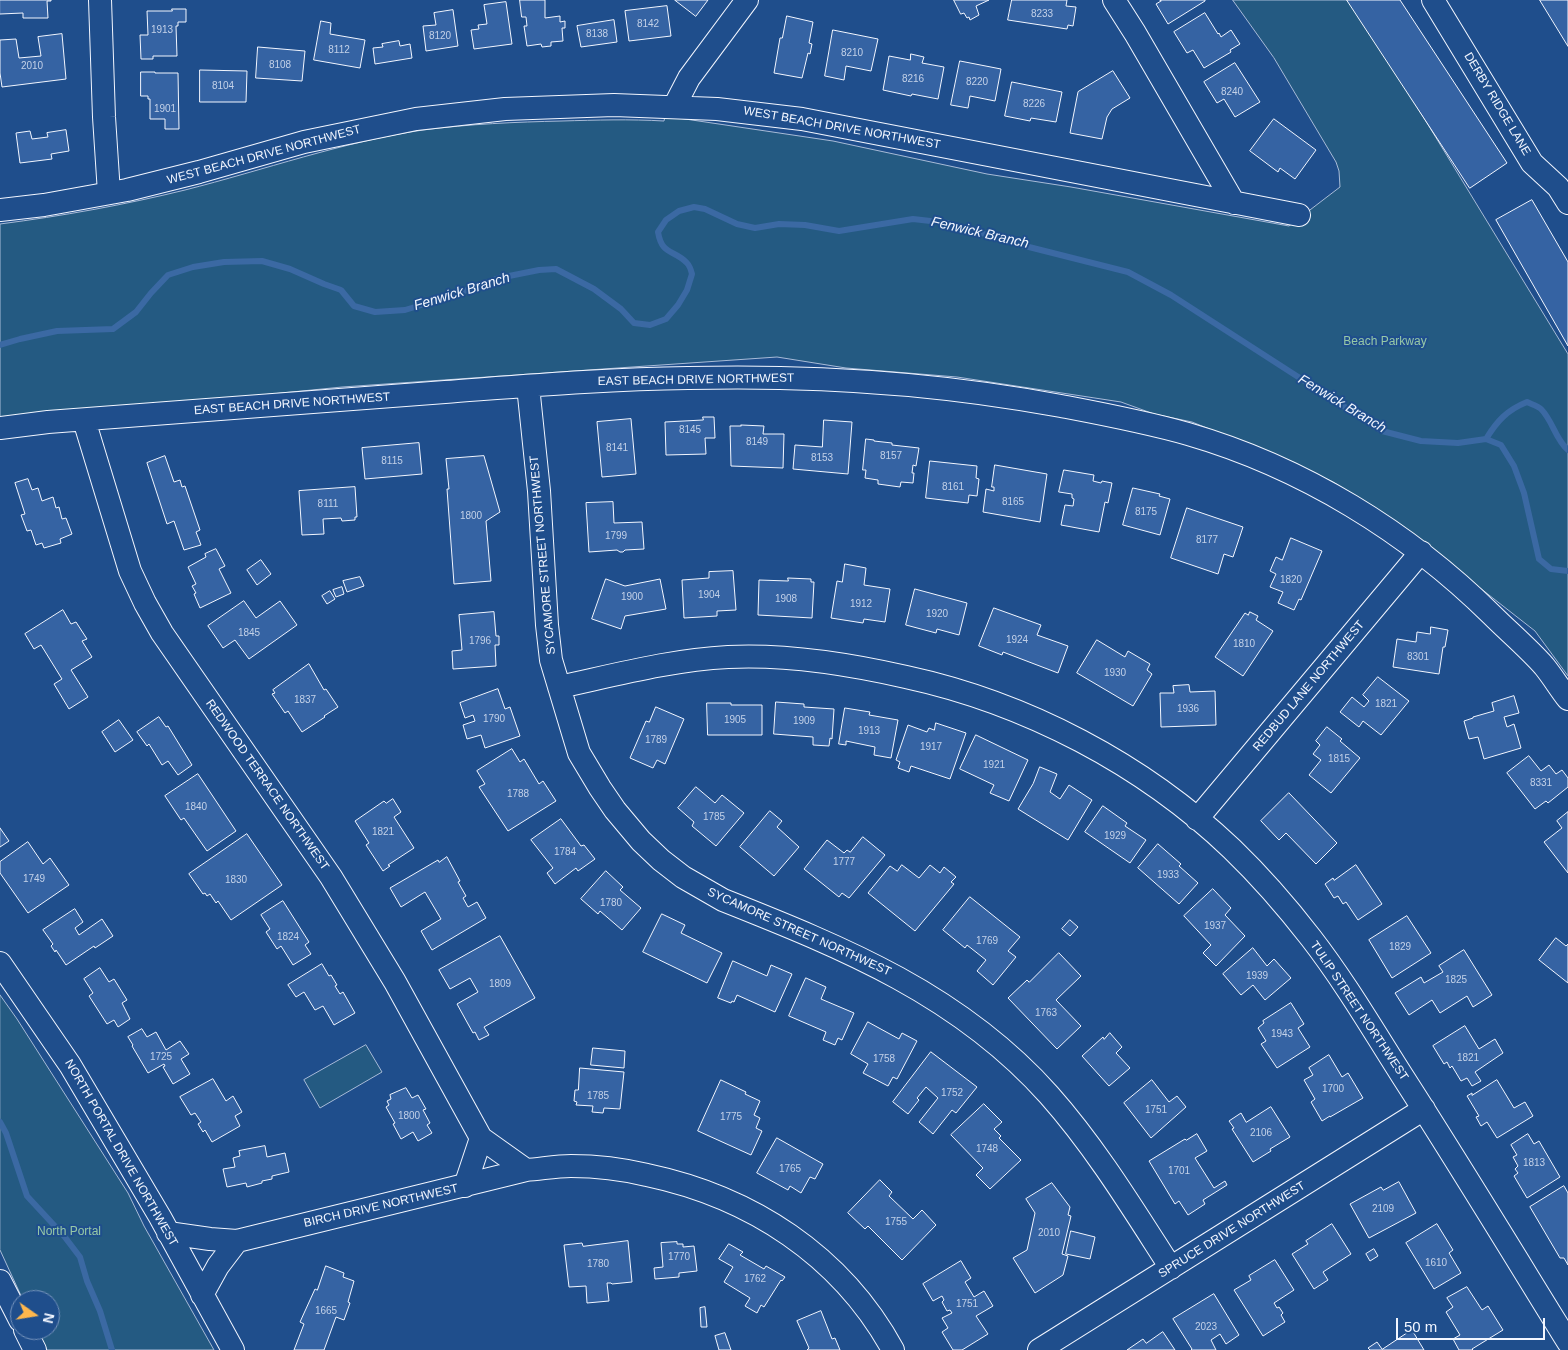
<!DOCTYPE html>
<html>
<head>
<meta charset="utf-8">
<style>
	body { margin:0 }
	#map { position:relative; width:1568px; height:1350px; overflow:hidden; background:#1f4e8c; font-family:Helvetica,sans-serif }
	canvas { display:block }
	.north { position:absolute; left:10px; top:1290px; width:50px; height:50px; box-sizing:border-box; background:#1f4e8c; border:1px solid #7391ba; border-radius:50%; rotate:103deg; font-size:14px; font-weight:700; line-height:20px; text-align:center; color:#f2f6ff }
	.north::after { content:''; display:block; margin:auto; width:18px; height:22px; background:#ffb74d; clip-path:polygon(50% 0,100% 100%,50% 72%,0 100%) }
	.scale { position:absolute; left:1396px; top:1318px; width:149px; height:22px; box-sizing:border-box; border:2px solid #f2f6ff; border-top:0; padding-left:6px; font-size:15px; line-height:18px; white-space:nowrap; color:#f2f6ff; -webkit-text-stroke:4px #1f4e8c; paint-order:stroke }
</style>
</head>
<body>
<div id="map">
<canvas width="1568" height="1350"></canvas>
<div class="north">N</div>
<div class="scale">50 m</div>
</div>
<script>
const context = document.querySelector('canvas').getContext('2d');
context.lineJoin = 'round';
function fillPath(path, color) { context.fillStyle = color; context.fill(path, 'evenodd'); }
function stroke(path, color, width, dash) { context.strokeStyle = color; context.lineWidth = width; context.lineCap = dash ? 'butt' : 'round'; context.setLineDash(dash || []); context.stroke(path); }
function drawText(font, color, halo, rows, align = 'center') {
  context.font = font + ' Helvetica,sans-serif'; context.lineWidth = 4; context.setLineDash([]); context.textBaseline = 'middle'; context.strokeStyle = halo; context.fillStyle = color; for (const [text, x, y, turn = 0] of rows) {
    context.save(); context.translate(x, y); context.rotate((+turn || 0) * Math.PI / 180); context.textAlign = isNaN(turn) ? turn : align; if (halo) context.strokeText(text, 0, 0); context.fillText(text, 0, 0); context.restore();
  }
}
const green = new Path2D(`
	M1233,0H1352L1568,354V676L1535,631L1393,520L1333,482L1282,458L1192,422L1154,414L1121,402L957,377L846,368L777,357L342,387L0,421V224C62,216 124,205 185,190C264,170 342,142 423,130C469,124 516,122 562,121C596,120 630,119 664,121L665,116L833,141L987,174L1071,187L1289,226L1340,187L1339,171L1336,162L1274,58Z
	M0,995L17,1019L128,1193L144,1226L214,1350H47L37,1330H50V1300H23L0,1250Z
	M366,1045L382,1072L320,1108L304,1080Z`);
fillPath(green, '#245a82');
stroke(green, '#a8bbd7', 1);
stroke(new Path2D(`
	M0,345L20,339L57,331L113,329L136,312L151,293L168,275L193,267L224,262L262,261L290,269L324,284L341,290L354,306L375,312L405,310L451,296L499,278L539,270L556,269L594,289L621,309L634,323L650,325L666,319L678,305L687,290L692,274C691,270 689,265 687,263C674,249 662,256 658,232L666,220L679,211L694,207L705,209L737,224L755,228L779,224L805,225L839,231L913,219L948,223L1021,245L1128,272L1171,295L1382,431L1421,441L1458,443L1486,439L1501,445L1514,466L1524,493L1539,559L1551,569L1568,571
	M1486,439C1497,421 1507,410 1527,402C1531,404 1538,406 1541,409C1553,421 1555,439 1568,450
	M0,1122L6,1133L27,1196L64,1236L80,1257L87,1281L100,1311L112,1350`), '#3b69a3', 6);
const building = new Path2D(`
	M0,0H51V1H47L48,18H23V13L0,14Z
	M520,0H545V18L560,16V22L565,21V28H562L563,41L551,42V46L542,47L541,44L527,46L524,26H527L526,17H522Z
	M675,0H708L696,16Z
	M954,0H989L976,6L979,15L970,20L969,17L967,18L964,13L961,14Z
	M1012,0H1067L1066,6L1076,7L1073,26L1068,25L1067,29L1008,20Z
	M1160,0H1205V1L1168,24L1156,4L1161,1Z
	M1347,0H1400L1507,163L1470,188Z
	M1540,0H1568V46Z
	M506,2L512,44L474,49L471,30L479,29L478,25L487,24L484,5Z
	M667,6L671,36L629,41L625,11Z
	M172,9H186V22H178V26H176L177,56H153V59H141L140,35H148L147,11H172Z
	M453,10L458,46L426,51L423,26L436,25L434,13Z
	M1205,13L1218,34L1219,33L1221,37L1231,30L1240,44L1230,50L1231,52L1204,68L1193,50L1187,53L1174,32Z
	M787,16L813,22L809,43L812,44L810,54L808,53L802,78L774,73L780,38H782Z
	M614,20L617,42L581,47L577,26Z
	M321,21L331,23L330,34L365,40L360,68L314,60Z
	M833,30L878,39L871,71L846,66L844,80L825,76Z
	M62,34L66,79L2,87L0,73V40L16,39L19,58L41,56L38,37Z
	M399,41L400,46L410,44L412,58L375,64L373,48L383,47L382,44Z
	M258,47L305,51L302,81L256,78Z
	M911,54L924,57L922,63L944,67L938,99L912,94L911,96L883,90L889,56L910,60Z
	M960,61L1001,69L995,101L970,96L968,108L951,105Z
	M1235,63L1260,102L1235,117L1224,99L1217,103L1204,82Z
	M200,70L247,71L246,102H200Z
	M1113,71L1130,98L1112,109L1107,117L1102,139L1070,133L1078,92Z
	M141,72H155V73H178L179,129H165V119H150V99H148V96H141Z
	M1012,82L1062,92L1056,122L1031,118L1030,121L1005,116Z
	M1274,119L1316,150L1295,179L1280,168L1278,172L1250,151Z
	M66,130L69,151L51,154L52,159L20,163L16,133L30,131L32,139L48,137L47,133Z
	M1532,200L1568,262V346L1496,220Z
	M703,417H714L715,438H705L706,454L666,455L665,422L703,420Z
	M631,419L636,474L602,477L597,422Z
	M824,420L852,422L848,474L793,469L795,445L822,447Z
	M741,425L764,426L763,434H784L783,468L731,466L730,426H741Z
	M866,439L874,440V441L892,443V445L919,448L916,466L913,465L912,473H914L913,483L901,482L900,487L878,484V480L865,478L866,470H863Z
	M419,443L422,474L365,479L362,448Z
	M165,456L174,482L180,480L182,487L185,486L200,530L196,532L201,545L184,550L174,521L167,524L147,463Z
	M484,456L500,512L486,521L491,581L454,584L447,489H449L446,459Z
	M930,461L977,466L976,478L979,479L977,496L969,495L968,503L926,498Z
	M995,465L1047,474L1040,522L983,512L986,489L994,491V487H992Z
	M1064,470L1094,475L1093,481L1101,483L1102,481L1112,483L1108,503L1105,502L1099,532L1061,525L1065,505L1073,506L1074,499L1072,498V494L1059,492Z
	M28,479L32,490L38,488L42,501L53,497L56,508L59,507L62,519L66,518L72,534L60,539L61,543L44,548L42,543L36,545L31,530L27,531L21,515L25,514L15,483Z
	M355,487L357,517H355V520L342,521L341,518L323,519L324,534L302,535L299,491Z
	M1133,488L1160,494L1159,496L1170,499L1160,535L1123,525Z
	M613,502L614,523L642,522L644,549L625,550L623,552H620L617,550L589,552L586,503Z
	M1187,508L1243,527L1233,557L1224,554L1218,574L1171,558Z
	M1291,538L1322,551L1301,600L1299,599L1294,610L1278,603L1283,592L1270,587L1276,574L1270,571L1276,557L1282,560Z
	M216,549L225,566L219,569L231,593L200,608L194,594L196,593L192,586L196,584L188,567L206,557L205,554Z
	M261,560L271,574L257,585L247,570Z
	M845,564L866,568L864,585L890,589L885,622L864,619L863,623L831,618L837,581L842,582Z
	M733,571L736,610L717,611V616L684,618L682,580L709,578V572Z
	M360,577L364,586L347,592L343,581Z
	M788,578L811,579V582H814L812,618L758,615L759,580L788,581Z
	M606,579L625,586L660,579L666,609L625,616L621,629L592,619Z
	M342,587L344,594L336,597L333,590Z
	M915,589L967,603L959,635L937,629L936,633L906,625Z
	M330,591L335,599L327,604L322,596Z
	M244,601L256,618L280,601L297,625L249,659L235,640L223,648L208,626Z
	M994,608L1041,625L1037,635L1068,646L1058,673L1003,652L1002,655L979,646Z
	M63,610L71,624L76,622L87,639L82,641L92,657L71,670L88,697L69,709L54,684L62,679L41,645L34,649L25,634Z
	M494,612L496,636H499V645H495L496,666L453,669L452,651L462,650L459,615Z
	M1250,612L1258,616L1256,620L1273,631L1243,676L1215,657L1245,613L1248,615Z
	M1431,627L1448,630L1445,647H1443L1439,674L1393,667L1397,639L1416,642L1417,632L1430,634Z
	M1097,640L1125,657L1128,651L1150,664L1147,670L1152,674L1133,706L1077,673Z
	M309,664L324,690L326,689L338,707L324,716L325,717L302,732L288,711L285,713L272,694L275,693L273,690Z
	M1378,677L1409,701L1381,735L1363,721L1359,727L1340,712L1352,697L1364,707L1369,701L1363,695Z
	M1189,685L1190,692L1215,691L1216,725L1161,727L1160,693H1174L1173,686Z
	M498,689L505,709L510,707L520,736L485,748L481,735L467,739L463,725L475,721L473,715L465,718L460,703Z
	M1514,696L1519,713L1504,717L1507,727L1514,724L1521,748L1484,759L1478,737L1469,739L1464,721L1473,718V717L1494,711L1492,703Z
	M776,702L804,704V707L834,709L832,739L830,738L829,746L813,745V737L774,734Z
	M707,703H731V705H762V735H708Z
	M656,707L684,719L665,764L657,760L653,768L630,758L646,721L649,722Z
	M845,708L870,712L869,715L898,720L891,758L874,755L875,747L846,741V745L839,744Z
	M159,717L166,727L168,726L192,765L178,775L168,761L162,765L149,744L147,746L137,732Z
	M119,720L133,740L115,752L102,732Z
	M936,723L966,733L950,779L911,766L909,772L898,768L900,762L896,760L908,725L927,732L929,728L934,730Z
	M1327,727L1342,739L1340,741L1360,758L1331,793L1309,775L1321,760L1313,754L1320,745L1316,741Z
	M976,735L1028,760L1009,801L990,793L994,785L960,769Z
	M512,749L520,762L524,759L539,784L543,781L556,801L508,831L479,787L485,784L477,771Z
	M1529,756L1541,771L1549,765L1556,774L1562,770L1568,778V787L1548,803L1546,801L1535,809L1507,773Z
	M1040,767L1057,774L1050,792L1060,799L1069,785L1092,800L1068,840L1018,809L1033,784Z
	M198,774L236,831L207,851L184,818L181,820L165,796Z
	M696,787L715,803L722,795L744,813L716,846L692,826L694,822L678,808Z
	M1289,793L1337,843L1316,864L1286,833L1279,840L1261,821Z
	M393,799L401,812L394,817L414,848L388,865L390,866L383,871L366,845L369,843L355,821L384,801L386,803Z
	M1103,806L1127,823L1125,826L1146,840L1130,863L1085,832Z
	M770,811L782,821L777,827L799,847L774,876L740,847Z
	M1568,812V873L1544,842L1562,828L1557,821Z
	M561,819L581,846L584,845L595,859L578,871L576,868L555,884L547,873L553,868L531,840Z
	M0,828L9,841L0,847Z
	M247,834L282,885L231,920L218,901L216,903L210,894L207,896L205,893L203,894L189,874Z
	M863,837L885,855L849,898L842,893L839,897L804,869L827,840L844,853L847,850L850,852Z
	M28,842L43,864L50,858L69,885L28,913L0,873V862Z
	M1158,844L1181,864L1179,866L1198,883L1179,904L1138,868Z
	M447,857L460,881L458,882L466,896L463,898L468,907L477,902L486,918L432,950L421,931L441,919L425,892L401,907L390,888L438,860L439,862Z
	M902,865L919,878L930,865L940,873L944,867L956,877L951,882L954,884L915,931L868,893L890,866L897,871Z
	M1356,865L1382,904L1358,920L1346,902L1343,904L1338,896L1334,898L1325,884L1333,878L1334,880Z
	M606,871L623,887L620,890L641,908L622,930L600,911L598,914L581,899Z
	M1213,889L1231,908L1225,915L1245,936L1216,966L1203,953L1211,945L1184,916Z
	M970,897L1020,937L1008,951L1016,957L993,985L977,971L986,960L967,945L965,948L943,930Z
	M283,901L309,942L305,945L311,954L293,965L281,946L277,949L266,932L270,929L261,915Z
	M75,909L83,922L75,928L79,935L102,919L113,936L95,948L94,946L66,965L56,950L55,952L51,946L53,944L43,930Z
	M662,914L685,925L681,933L722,953L707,983L643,952Z
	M1407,916L1431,953L1392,978L1369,940Z
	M1070,920L1078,927L1070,936L1062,929Z
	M500,936L535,998L484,1027L489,1035L479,1040L475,1032L473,1033L457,1004L478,992L470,978L450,989L439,970Z
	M1556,938L1566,946L1568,944V983L1539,960Z
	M1253,948L1267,966L1274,959L1291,978L1265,1000L1253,985L1241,995L1223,974Z
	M1464,950L1492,995L1473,1007L1467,996L1440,1013L1432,1000L1409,1015L1395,993L1421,977L1424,983L1443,972L1439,966Z
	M1059,953L1081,976L1056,1000L1081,1026L1057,1049L1008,998L1027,980L1029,982Z
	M733,961L767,976L771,965L792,974L775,1012L737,995L734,1002L732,1001L731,1003L718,998Z
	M322,964L329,976L331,975L337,985L335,986L340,994L343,992L355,1013L334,1025L323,1006L315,1010L304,992L296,997L288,985Z
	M100,968L109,982L114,979L127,1000L122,1003L130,1019L118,1027L114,1020L107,1024L89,996L93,993L84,979Z
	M806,978L826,987L821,999L854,1013L842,1040L838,1038L835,1045L823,1040L826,1032L789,1016Z
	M1291,1003L1304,1024L1298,1028L1310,1047L1277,1068L1261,1044L1266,1041L1258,1028L1264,1023L1263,1021Z
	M868,1022L899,1039L902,1033L917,1041L897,1079L893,1077L888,1086L863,1073L868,1064L851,1054Z
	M1465,1026L1479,1049L1495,1039L1503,1053L1475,1072L1481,1081L1472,1086L1467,1078L1461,1081L1452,1066L1450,1068L1447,1062L1444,1064L1433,1046Z
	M142,1029L147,1037L156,1032L166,1050L180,1041L189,1054L181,1059L190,1074L173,1084L163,1067L165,1066L164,1064L148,1073L132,1046L133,1045L128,1037Z
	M1110,1033L1122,1047L1116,1053L1130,1068L1109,1086L1082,1056L1103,1037L1104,1039Z
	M593,1048L625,1051L624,1068L591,1065Z
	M931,1052L977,1087L956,1113L952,1110L933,1134L919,1122L938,1098L926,1087L917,1098L919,1100L908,1114L893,1102Z
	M1329,1055L1342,1077L1348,1073L1363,1098L1330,1117V1116L1322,1121L1311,1102L1315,1099L1304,1080L1313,1075L1309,1068Z
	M580,1068L624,1072L620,1109L604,1108L603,1113L592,1112L593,1106L576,1105L577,1102L574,1101L575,1090H578Z
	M213,1079L226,1101L233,1096L242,1112L235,1116L240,1126L212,1142L205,1130L203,1132L198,1124L201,1122L195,1113L191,1115L180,1097Z
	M721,1080L746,1092L745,1094L760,1101L754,1115L760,1118L756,1128L762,1131L751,1155L698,1131Z
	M1152,1080L1169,1102L1177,1096L1186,1107L1151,1138L1124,1103Z
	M1497,1080L1514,1108L1525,1102L1533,1116L1497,1138L1487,1122L1481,1126L1476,1117L1479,1116L1467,1096L1472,1093V1095Z
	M406,1088L412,1098L418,1095L426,1109L423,1110L430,1123L427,1125L432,1133L418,1141L413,1132L401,1139L393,1124L395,1123L386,1107L389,1105L387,1101L391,1099L390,1095Z
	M984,1104L1002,1122L994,1129L1001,1136L999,1138L1021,1160L990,1189L976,1175L983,1168L951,1135Z
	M1271,1107L1290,1137L1270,1149L1271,1151L1253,1162L1232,1129L1234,1128L1229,1121L1241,1113L1246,1122Z
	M1197,1134L1207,1151L1195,1158L1214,1188L1225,1181L1227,1185L1203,1200L1205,1204L1188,1215L1179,1201L1175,1204L1149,1161L1185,1139L1186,1140Z
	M1528,1134L1534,1144L1539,1141L1560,1177L1527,1198L1514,1176L1518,1173L1515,1169L1518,1166L1513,1157L1517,1155L1511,1145Z
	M777,1138L823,1164L815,1179L810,1177L801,1193L790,1186L788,1190L757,1173Z
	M265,1146L267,1157L285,1153L289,1172L272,1176V1179L262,1181V1183L247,1187L246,1183L227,1187L223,1169L235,1167L233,1158L240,1156L239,1151Z
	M880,1180L892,1192L889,1196L913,1219L922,1210L936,1225L902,1260L868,1226L865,1229L848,1213Z
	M1399,1182L1416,1213L1369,1238L1350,1204L1381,1187L1383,1190Z
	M1052,1183L1070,1207L1068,1215L1071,1216L1062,1254L1068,1256L1063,1275L1035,1293L1013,1258L1027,1250L1035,1213L1026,1199Z
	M1564,1186L1568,1193V1265L1564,1258H1560L1530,1207Z
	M1332,1224L1351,1254L1323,1272L1328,1280L1314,1289L1292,1254L1308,1244L1306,1241Z
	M1437,1224L1453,1250L1449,1253L1461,1273L1434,1289L1406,1243Z
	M1071,1231L1095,1237L1090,1259L1066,1254Z
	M628,1241L632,1282L612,1284L611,1283H607L609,1301L587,1303L586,1286L569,1287L564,1245L582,1243L583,1246Z
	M677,1242V1244H683V1247L694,1246L697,1271L679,1273V1277L655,1279L654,1268L663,1267L661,1243Z
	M729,1244L743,1252L740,1255L764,1269L766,1266L785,1277L782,1281L781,1280L764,1307L761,1305L757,1313L745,1306L750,1298L724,1282L733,1267L719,1259Z
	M1374,1249L1378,1256L1370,1261L1366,1254Z
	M1275,1260L1294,1290L1274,1303L1277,1308L1279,1307L1283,1313L1281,1315L1285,1322L1263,1336L1234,1290L1251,1280L1249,1276Z
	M961,1261L971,1278L965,1282L974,1297L984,1291L993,1306L976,1316L988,1334L962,1350H953L942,1332L948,1328L942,1318L952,1313L950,1310L947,1311L942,1302L944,1300L942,1296L933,1301L923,1284Z
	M326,1266L344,1273L343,1277L354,1281L348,1302L350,1303L344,1320L336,1317L324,1350H294L304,1324L300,1322L315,1289L317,1290Z
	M1467,1287L1482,1310L1488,1306L1503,1330L1472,1349L1473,1350H1459L1453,1339L1460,1335L1446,1312L1453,1307L1447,1298Z
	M1214,1294L1239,1335L1226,1344L1220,1334L1211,1340L1216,1350H1191L1192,1349L1173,1319Z
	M705,1307L707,1327H701L700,1308Z
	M821,1311L832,1339L835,1338L840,1350H807L809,1348L797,1321Z
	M1412,1330L1424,1350H1370L1368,1348L1377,1342L1382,1349Z
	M1163,1332L1175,1350H1127L1143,1339L1146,1343Z
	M725,1333L731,1350H719L715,1336Z`);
fillPath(building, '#3563a3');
stroke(building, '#f2f6ff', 1);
const minor = new Path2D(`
	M100,0L104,117L109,193
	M1114,0L1135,33L1234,203
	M1433,0L1532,163L1558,187L1568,203
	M674,107L689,78L747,0
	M0,210L44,205L127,190L199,172L304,142L416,119L505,109L614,105L717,109L802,119L1299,215
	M528,386L539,491L547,625L551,660L579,753L600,788L615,810L641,841L661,860L683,877L723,900C844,948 960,995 1049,1095C1096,1148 1133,1209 1171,1268
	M84,420L130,571L145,603L162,633L331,877L395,982L481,1138L526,1170
	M0,428L48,422C180,412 312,402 445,392C526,386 607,379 688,378C813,375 938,383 1061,406C1103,414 1146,422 1188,434C1302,467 1408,532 1492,615C1509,632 1528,648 1544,666C1553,677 1560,689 1568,699
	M559,687C615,675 671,660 728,657C788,654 849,664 906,677C1026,703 1143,764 1232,849C1260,876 1287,907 1311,938C1345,982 1373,1030 1403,1077C1459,1164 1513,1253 1568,1342
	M1197,819L1421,552
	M0,963L70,1065L160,1217L233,1350
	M465,1186L481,1138
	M168,1233L210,1239L237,1241L526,1170C541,1169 556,1166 571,1166C597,1166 622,1169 647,1175C751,1197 841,1255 893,1350
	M0,1281L20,1320
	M202,1295L218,1266L237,1241
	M25,1330L35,1350
	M1039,1350L1424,1109`);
stroke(minor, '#f2f6ff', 24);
stroke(minor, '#1f4e8c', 22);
drawText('10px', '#c3d1e8', null, [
	["8233",1042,14],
	["8142",648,24],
	["1913",162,30],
	["8138",597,34],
	["8120",440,36],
	["8112",339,50],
	["8210",852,53],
	["8108",280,65],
	["2010",32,66],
	["8216",913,79],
	["8220",977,82],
	["8104",223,86],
	["8240",1232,92],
	["8226",1034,104],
	["1901",165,109],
	["8145",690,430],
	["8149",757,442],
	["8141",617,448],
	["8157",891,456],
	["8153",822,458],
	["8115",392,461],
	["8161",953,487],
	["8165",1013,502],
	["8111",328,504],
	["8175",1146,512],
	["1800",471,516],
	["1799",616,536],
	["8177",1207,540],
	["1820",1291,580],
	["1904",709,595],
	["1900",632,597],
	["1908",786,599],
	["1912",861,604],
	["1920",937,614],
	["1845",249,633],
	["1924",1017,640],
	["1796",480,641],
	["1810",1244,644],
	["8301",1418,657],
	["1930",1115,673],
	["1837",305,700],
	["1821",1386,704],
	["1936",1188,709],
	["1790",494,719],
	["1905",735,720],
	["1909",804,721],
	["1913",869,731],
	["1789",656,740],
	["1917",931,747],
	["1815",1339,759],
	["1921",994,765],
	["8331",1541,783],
	["1788",518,794],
	["1840",196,807],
	["1785",714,817],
	["1821",383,832],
	["1929",1115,836],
	["1784",565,852],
	["1777",844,862],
	["1933",1168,875],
	["1749",34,879],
	["1830",236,880],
	["1780",611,903],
	["1937",1215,926],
	["1824",288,937],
	["1769",987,941],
	["1829",1400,947],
	["1939",1257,976],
	["1825",1456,980],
	["1809",500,984],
	["1763",1046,1013],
	["1943",1282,1034],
	["1725",161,1057],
	["1821",1468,1058],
	["1758",884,1059],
	["1700",1333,1089],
	["1752",952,1093],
	["1785",598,1096],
	["1751",1156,1110],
	["1800",409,1116],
	["1775",731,1117],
	["2106",1261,1133],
	["1748",987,1149],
	["1813",1534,1163],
	["1765",790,1169],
	["1701",1179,1171],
	["2109",1383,1209],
	["1755",896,1222],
	["2010",1049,1233],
	["1770",679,1257],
	["1610",1436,1263],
	["1780",598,1264],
	["1762",755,1279],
	["1751",967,1304],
	["1665",326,1311],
	["2023",1206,1327]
]);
drawText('12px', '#f2f6ff', '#1f4e8c', [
	["DERBY RIDGE LANE",1497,104,59],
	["WEST BEACH DRIVE NORTHWEST",842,128,10],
	["WEST BEACH DRIVE NORTHWEST",264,155,-15],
	["EAST BEACH DRIVE NORTHWEST",696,380,-1],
	["EAST BEACH DRIVE NORTHWEST",292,404,-4],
	["SYCAMORE STREET NORTHWEST",543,555,-95],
	["REDBUD LANE NORTHWEST",1309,686,-50],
	["REDWOOD TERRACE NORTHWEST",267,785,55],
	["SYCAMORE STREET NORTHWEST",799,932,24],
	["TULIP STREET NORTHWEST",1359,1011,56],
	["NORTH PORTAL DRIVE NORTHWEST",121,1153,60],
	["BIRCH DRIVE NORTHWEST",381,1206,-13],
	["SPRUCE DRIVE NORTHWEST",1232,1230,-32]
]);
drawText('12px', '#97c8a6', '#1f4e8c', [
	["Beach Parkway",1385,342],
	["North Portal",69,1232]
]);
drawText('italic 14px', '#f2f6ff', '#1f4e8c', [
	["Fenwick Branch",980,233,13],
	["Fenwick Branch",462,292,-17],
	["Fenwick Branch",1342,404,31]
]);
</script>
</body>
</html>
